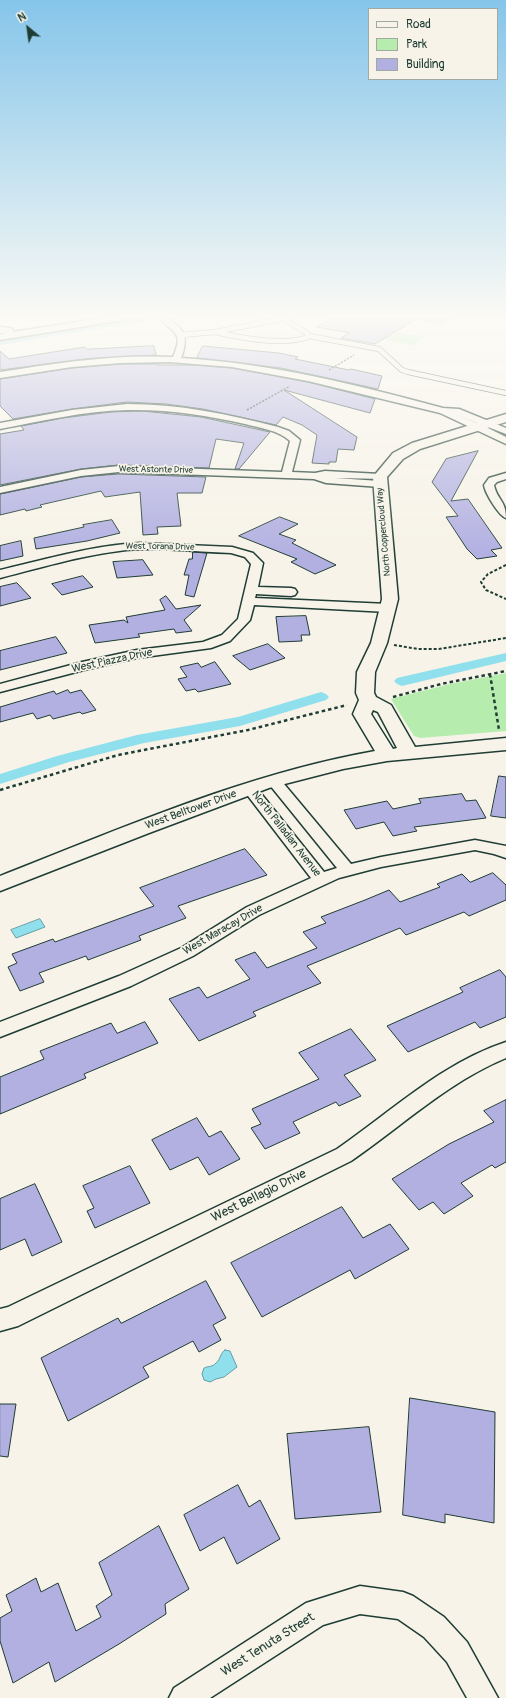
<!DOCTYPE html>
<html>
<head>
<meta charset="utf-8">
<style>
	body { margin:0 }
	#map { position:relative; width:506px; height:1698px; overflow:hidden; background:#f7f3e8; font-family:Pangolin,sans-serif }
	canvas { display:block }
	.legend { position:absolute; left:368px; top:8px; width:130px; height:72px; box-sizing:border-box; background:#f7f3e8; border:1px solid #a1aaa0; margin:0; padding:5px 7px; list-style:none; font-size:12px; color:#1f3d34 }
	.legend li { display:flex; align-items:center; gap:8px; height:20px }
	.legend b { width:20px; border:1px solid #a1aaa0 }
	.north { position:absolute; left:8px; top:8px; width:40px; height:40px; -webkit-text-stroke:3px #f7f3e8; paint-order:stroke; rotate:331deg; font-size:11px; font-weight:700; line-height:16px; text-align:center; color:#1f3d34 }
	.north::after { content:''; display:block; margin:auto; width:14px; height:18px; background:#1f3d34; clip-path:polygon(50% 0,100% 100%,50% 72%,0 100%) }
</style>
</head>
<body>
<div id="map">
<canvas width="506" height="1698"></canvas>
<ul class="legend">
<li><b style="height:5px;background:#f7f3e8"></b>Road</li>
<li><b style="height:11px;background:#b6ecae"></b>Park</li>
<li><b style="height:11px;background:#b2b0e1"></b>Building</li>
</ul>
<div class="north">N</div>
</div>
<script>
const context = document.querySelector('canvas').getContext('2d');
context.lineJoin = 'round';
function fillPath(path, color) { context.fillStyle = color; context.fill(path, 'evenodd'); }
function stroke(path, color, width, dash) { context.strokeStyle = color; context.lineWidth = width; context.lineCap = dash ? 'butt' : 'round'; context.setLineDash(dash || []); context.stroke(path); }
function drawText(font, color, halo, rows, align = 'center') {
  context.font = font + ' Pangolin,sans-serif'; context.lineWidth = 3.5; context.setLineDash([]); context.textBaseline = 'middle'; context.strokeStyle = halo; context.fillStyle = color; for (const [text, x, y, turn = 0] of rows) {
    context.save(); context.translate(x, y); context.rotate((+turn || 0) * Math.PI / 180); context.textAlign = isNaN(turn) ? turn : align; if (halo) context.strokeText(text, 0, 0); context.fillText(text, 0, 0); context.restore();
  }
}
fillPath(new Path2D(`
	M420,318H454L443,325L415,320Z
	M397,332L425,337L413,345L385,340Z
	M506,673V731L420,738L414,736L391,699L450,684Z`), '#b6ecae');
const water = new Path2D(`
	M40,919L45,927L16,938L11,930Z
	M225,1350L230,1351L237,1367L224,1377L216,1379L210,1382L204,1380L202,1374L204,1368C208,1366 213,1367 216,1363C221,1359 220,1353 225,1350Z`);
fillPath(water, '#90dfed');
stroke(water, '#639ea3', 1);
fillPath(new Path2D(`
	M133,318H150L146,321L0,345V339Z
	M506,653V661L402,686L397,684L394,681L397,678Z
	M321,692L326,694L329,697L326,700L240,726L144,743L69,762L0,784V774L57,756L137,735L238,717Z`), '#90dfed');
const building = new Path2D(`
	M334,318H418L375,344L341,338L349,333L317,327Z
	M154,346L156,355L86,359L0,370V351L9,359L85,347L87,349Z
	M203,346L279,353L298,357L295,359L349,370L351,369L382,376L378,389L281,368L197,358Z
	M120,364H158V365H194L232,368L308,382L375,399L370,413L284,390L357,437L354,450L338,449L336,462H329V464L312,463L317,435L302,425L283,417L276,425L203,409L166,404L127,402L72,409L13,419L0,406V379L72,368Z
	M142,411L201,417L270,432L239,469H235L244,443L216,439L209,468L119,465L81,469L0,485V434L24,430L21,426L63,418L111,412Z
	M478,451L451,501L468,499L502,548L491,550L497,556L477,559L467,549L446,517L458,516L432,482L446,459Z
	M119,474L206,477L202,493H177L181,526L157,527L158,534L143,535L140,492L105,497L101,491L40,505L42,507L26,511L25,509L0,515V494L81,477Z
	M280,517L298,524L279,534L296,540L292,543L336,565L315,574L291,562L297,559L239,536Z
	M112,520L120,533L87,541L36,549L34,538L84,527L83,525Z
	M21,541L23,556L0,561V546Z
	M193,552L207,553L194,597L185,595L189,575H184L189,559H192Z
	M143,560L153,575L117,578L113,562Z
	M83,576L93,587L62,595L52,584Z
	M17,583L31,598L0,606V587Z
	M166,596L176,609L201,605L184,620L192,631L176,633L174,629L138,634L140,637L95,643L89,625L124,620L128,623L126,617L165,610L160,600Z
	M306,616L310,635H301L302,641L279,642L276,617Z
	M56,637L67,653L0,670V651Z
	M268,644L285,658L250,670L233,656Z
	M215,662L231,684L198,692L195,689L186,691L178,679L187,677L180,667L198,663L201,667Z
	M68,690L70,693L81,690L96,710L82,714L80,712L53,719L50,715L37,719L33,713L0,722V707L54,691L56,694Z
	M499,776L506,777V818L491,816Z
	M462,794L466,801L476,800L486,818L414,827L417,831L393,836L384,822L356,829L344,810L387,801L393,809L421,803L419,799Z
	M245,849L267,875L178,906L186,918L139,936L141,940L88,960L86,956L39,973L44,982L20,991L8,967L17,963L12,954L53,939L55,942L154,906L140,888Z
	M493,873L506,885V900L469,916L464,912L406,935L400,928L307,966L321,983L253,1012L256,1016L199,1041L169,999L199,987L207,998L250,979L235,960L255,952L267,968L317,948L303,932L326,923L321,917L365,900L389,890L400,902L440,887L437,884L462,874L470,882Z
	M500,970L506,977V1017L480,1028L475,1022L408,1052L387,1026L463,992L460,988Z
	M145,1022L158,1043L84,1074L86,1078L0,1114V1077L44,1059L40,1051L111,1023L117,1033Z
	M351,1029L376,1060L344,1075L361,1096L339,1106L336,1102L293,1122L300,1133L265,1149L251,1128L261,1124L252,1109L319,1079L299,1053Z
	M506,1100V1162L495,1168L492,1165L461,1183L473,1196L444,1214L433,1202L419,1210L392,1179L449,1144L494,1122L484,1111Z
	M197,1118L209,1137L221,1131L240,1159L209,1175L198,1157L170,1170L152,1140Z
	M130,1166L150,1203L95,1228L87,1211L94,1208L83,1186Z
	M35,1184L62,1242L32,1256L25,1239L0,1250V1199Z
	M342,1207L363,1238L390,1224L409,1249L355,1279L350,1270L262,1317L231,1263Z
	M206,1281L226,1318L213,1325L221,1340L199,1352L193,1341L143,1367L149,1377L68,1421L41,1358L118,1318L121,1323Z
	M410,1398L495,1412L494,1523L445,1514V1523L403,1515Z
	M0,1404H16L8,1457L0,1456Z
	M369,1427L381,1512L295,1519L287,1434Z
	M238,1485L249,1507L260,1500L280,1539L237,1564L224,1537L200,1551L184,1515Z
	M159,1526L189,1589L165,1604L166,1614L119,1644L55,1682L49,1662L13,1683L0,1641V1618L12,1611L6,1595L36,1578L41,1592L58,1583L76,1631L101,1617L96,1606L112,1595L99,1563Z`);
fillPath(building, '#b2b0e1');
stroke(building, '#1f3d34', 1);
const service = new Path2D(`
	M215,332C241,338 283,346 308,337L307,333L283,319
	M181,335L215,332L287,318
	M309,336L379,349L402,370L408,372L506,393`);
const minor = new Path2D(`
	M159,318H167C185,329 189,338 181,358C270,363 358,385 443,408L459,409L506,428V434L454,414L482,425L506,437V444L440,413L308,381L232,367L169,362L120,363L72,367L0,378V372C57,363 115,354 173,357C184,332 174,334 159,318Z
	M127,404C179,404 228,414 278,427L289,431L300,440L292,472L315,473L325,471L380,474L384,475L385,477L384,479L335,478L380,481L385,484L380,487L326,483L314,479L119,472L81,476L0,493V487L81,470L119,466L282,472L290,441C278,430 260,428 245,424C206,415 167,409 127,410C84,411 42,421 0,429V423L72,410Z
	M506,473V479L497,482L494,485C497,500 506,500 506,518C499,516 485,493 484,485L489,478Z
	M141,543L232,547L253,553L263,563L258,587L291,588L295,589L297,592L295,595L291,596L256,594L255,598L388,604L392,605L394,608L392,611L388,612L254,605L250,620L230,641L211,648L137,658L84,670L0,692V684L82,662L137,650L203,642L222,635L238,619L251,564L245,557L231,553C196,552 153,546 119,551C79,556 39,568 0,578V570C47,559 93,545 141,543Z
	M274,776L279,778L351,864L381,857L475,840L506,846V858L494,854L475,850L381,867L339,878L259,915L193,956L131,986L0,1037V1022L119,976L181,948L247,907L311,878L245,792L242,789L245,786L250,784L255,786L324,872L337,868L269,784L267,781L269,778Z
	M506,1042V1058C448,1082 402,1126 351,1161L18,1326L0,1331V1309L8,1307L337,1149C392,1111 442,1063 506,1042Z
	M360,1586L403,1592L413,1596L444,1617L467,1642L498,1698H467L447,1662L424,1637L398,1619L360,1614L323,1625L210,1698H169L174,1688L306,1603Z`);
const tertiary = new Path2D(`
	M0,327L11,328L18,335L13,338L4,333H0Z
	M506,414V422L420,449L403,459L387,477L398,599L387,643L375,672L374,693L376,697L391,705L415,747L506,738V750L387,761L343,769L269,788L149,833L0,891V876C123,828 245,774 375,751L353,714L359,700L356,693L357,672L371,643L382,599L373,477L393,453L412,443ZM373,710L378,712L397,748L393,749L371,714Z`);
const secondary = new Path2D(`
	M101,318H123L118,321L0,340V334Z`);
stroke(service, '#1f3d34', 6);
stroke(minor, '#1f3d34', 3);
stroke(tertiary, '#1f3d34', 3);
stroke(secondary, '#1f3d34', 3);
stroke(new Path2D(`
	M329,370L354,355
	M247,410L290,386`), '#1f3d34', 1.5, [2, 1.5]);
stroke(new Path2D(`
	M506,565L488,574L481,582L486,590L506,599
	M394,645L418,649H439L506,638`), '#1f3d34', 2, [3, 2]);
stroke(new Path2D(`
	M490,674L499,730
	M393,697L441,684L506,671
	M0,790L118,755L248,730L347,705`), '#1f3d34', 2.5, [3.5, 3]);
stroke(service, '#f7f3e8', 4.5);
fillPath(minor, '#f7f3e8');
fillPath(tertiary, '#f7f3e8');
fillPath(secondary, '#f7f3e8');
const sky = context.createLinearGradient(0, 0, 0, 555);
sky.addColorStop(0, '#85c5ea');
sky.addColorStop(0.57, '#fbfaf5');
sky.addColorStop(1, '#fbfaf500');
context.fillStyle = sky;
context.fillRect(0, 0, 506, 555);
drawText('9px', '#1f3d34', '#f7f3e8', [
	["West Astonte Drive",156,470,1],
	["North Coppercloud Way",384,532,-95],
	["West Torana Drive",160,547,1]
]);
drawText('11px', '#1f3d34', '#f7f3e8', [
	["West Piazza Drive",112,661,-12],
	["West Belltower Drive",191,810,-20],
	["North Palladian Avenue",286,834,52],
	["West Maracay Drive",223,930,-30]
]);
drawText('13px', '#1f3d34', '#f7f3e8', [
	["West Bellagio Drive",259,1196,-26],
	["West Tenuta Street",268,1645,-32]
]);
</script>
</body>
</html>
